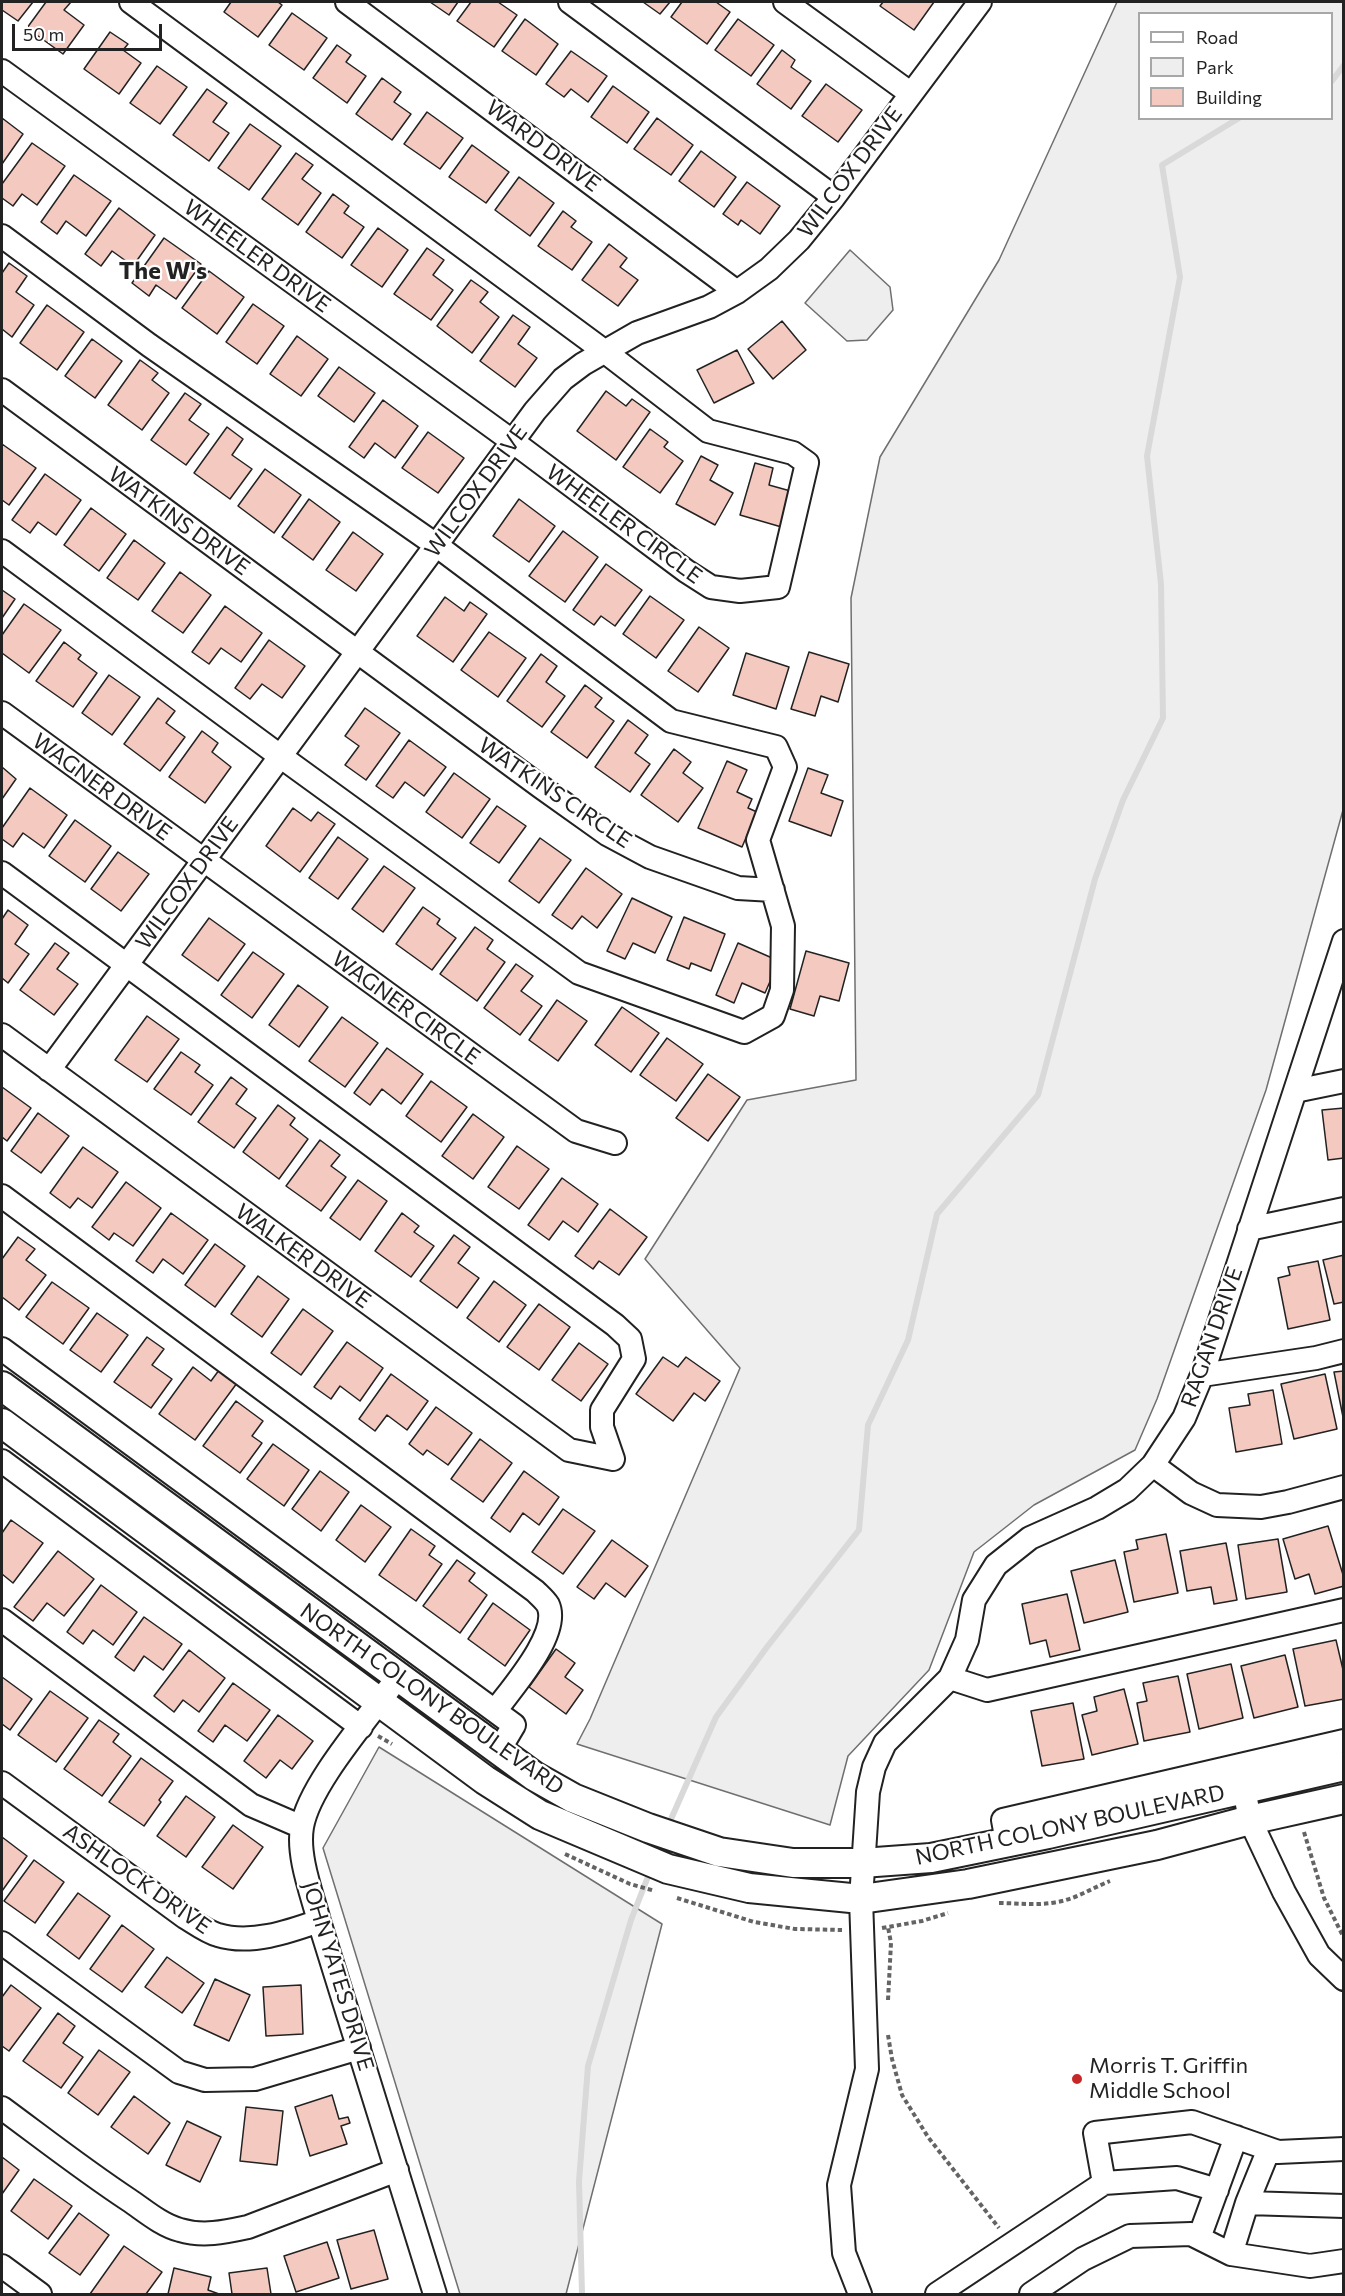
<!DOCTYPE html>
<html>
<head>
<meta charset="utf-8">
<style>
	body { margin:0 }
	#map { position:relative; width:1345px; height:2296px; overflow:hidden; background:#fff; font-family:Commissioner,sans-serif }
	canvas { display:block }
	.frame { position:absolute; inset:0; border:3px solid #222; pointer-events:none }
	.legend { position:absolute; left:1138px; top:12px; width:195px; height:108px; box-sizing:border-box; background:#fff; border:2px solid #a7a7a7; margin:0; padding:8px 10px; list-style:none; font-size:18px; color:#222 }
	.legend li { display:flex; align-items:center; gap:12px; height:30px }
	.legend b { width:30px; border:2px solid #a7a7a7 }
	.scale { position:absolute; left:12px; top:24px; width:150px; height:27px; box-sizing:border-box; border:3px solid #222; border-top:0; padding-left:8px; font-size:18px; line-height:21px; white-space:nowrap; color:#222; -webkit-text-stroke:4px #fff; paint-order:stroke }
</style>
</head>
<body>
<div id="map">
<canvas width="1345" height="2296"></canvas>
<div class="frame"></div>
<ul class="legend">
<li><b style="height:8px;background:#fff"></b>Road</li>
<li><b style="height:16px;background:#eee"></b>Park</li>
<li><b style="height:16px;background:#f3c9c0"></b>Building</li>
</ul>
<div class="scale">50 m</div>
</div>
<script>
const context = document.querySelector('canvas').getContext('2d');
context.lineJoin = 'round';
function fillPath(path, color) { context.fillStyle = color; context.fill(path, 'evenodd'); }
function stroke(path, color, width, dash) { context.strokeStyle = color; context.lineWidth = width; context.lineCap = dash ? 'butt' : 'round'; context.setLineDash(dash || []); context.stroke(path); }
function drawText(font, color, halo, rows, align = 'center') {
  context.font = font + ' Commissioner,sans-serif'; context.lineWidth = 4.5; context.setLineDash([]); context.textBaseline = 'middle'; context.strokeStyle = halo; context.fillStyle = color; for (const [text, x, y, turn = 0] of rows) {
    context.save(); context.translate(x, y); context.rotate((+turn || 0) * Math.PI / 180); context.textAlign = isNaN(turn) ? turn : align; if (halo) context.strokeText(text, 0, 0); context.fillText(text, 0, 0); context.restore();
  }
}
const green = new Path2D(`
	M1117,2H1343V810L1266,1090L1157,1399L1135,1450L1034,1505L974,1552L929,1670L848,1756L830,1825L577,1744L590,1719L740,1368L645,1259L747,1100L856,1080L851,598L880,457L999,260ZM1140,14H1332V118H1140Z
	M850,250L890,287L893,310L867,340L847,341L805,303Z
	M379,1747L662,1924L566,2294H460L323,1848Z`);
fillPath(green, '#eee');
stroke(green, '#6f6f6f', 1.5);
stroke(new Path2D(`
	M1332,81L1344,65
	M668,1826L716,1717L767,1647L859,1530L868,1425L908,1340L937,1214L1038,1095L1095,879L1123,800L1163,718L1161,584L1147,456L1180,277L1162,165L1239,118
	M582,2294L579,2181L588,2066L631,1920L651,1869`), '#d9d9d9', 6);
const building = new Path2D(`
	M2,2H33L18,21L2,10Z
	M46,2H71L64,10L84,25L63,54L27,28Z
	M231,2H278L282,5L258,37L224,12Z
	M430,2H458L449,15Z
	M471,2H498L517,15L494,47L457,21Z
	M643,2H670L660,14Z
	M682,2H716L730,12L707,44L671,17Z
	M883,2H934L914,30L880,6Z
	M292,13L327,38L304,70L269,45Z
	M525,19L558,44L536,75L502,51Z
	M738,19L774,45L751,76L715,50Z
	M110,32L128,44L123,50L141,63L119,94L84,69Z
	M337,45L351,55L346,62L366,76L347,103L313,78Z
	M782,50L795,60L791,67L811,81L791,109L757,84Z
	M571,51L607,76L588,102L571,89L564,97L546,84Z
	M157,66L187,87L160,124L130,103Z
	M382,78L401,92L394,102L411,114L392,140L356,114Z
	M826,84L862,110L838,142L802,116Z
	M613,86L649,112L627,143L591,117Z
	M207,89L227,103L213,122L229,133L209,161L173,135Z
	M427,112L463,138L440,169L404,144Z
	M2,118L23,134L2,164Z
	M657,118L693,145L671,175L634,149Z
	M250,124L281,146L249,190L218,168Z
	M32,143L65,166L37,205L22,194L13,206L2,198V184Z
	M472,145L509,172L486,203L449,177Z
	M701,151L736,177L714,207L679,181Z
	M296,153L313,165L302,179L321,193L298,225L262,199Z
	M74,175L111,201L86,236L66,221L57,234L41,222Z
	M519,177L554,203L530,236L495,210Z
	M747,182L780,206L760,234L741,220L738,225L723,214Z
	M333,194L349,206L344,213L364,227L342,258L306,232Z
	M119,208L155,235L133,266L112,251L101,266L85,254Z
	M563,211L576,221L571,227L592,242L572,270L538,246Z
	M378,228L408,250L382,287L351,265Z
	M164,238L201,264L176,299L156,285L149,296L132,283Z
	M609,244L627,258L620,267L638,280L618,306L582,280Z
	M427,248L444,260L433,275L453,290L431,320L394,294Z
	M9,263L27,276L16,292L34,305L12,337L2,329V273Z
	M209,271L244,297L217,334L182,308Z
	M471,280L488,292L480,302L499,317L472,353L437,326Z
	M253,304L284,326L257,364L226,342Z
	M47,305L84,332L57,370L20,343Z
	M513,315L530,327L518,344L537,358L515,387L480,361Z
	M782,321L806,350L773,379L748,349Z
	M297,336L328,359L301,396L270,374Z
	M92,339L122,361L95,398L65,376Z
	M737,350L754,383L714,403L697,370Z
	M140,360L158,373L152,380L169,393L142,430L108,405Z
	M339,367L375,393L354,422L318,396Z
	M606,391L626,406L632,399L650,412L616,460L577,431Z
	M185,393L201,404L189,420L209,434L186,465L151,440Z
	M383,400L418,426L395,458L375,443L364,458L349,447Z
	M227,427L243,439L232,455L252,469L230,499L194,473Z
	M650,429L668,442L664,447L683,461L660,493L623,467Z
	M428,432L464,458L438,493L402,468Z
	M2,444L36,468L9,505L2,500Z
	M701,456L718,465L710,480L733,493L715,525L676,504Z
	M755,463L773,468L769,485L794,492L785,528L740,515Z
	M265,469L301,495L274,533L238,506Z
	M45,474L81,500L56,535L38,522L30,533L12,520Z
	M309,499L340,522L313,560L282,537Z
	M519,499L555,526L529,562L493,536Z
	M91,508L126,534L99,571L64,545Z
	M563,531L598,557L565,602L529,576Z
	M353,532L383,554L356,591L326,570Z
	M134,540L165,563L138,600L107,578Z
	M606,564L642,590L615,626L601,616L594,625L573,610Z
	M180,572L211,595L183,633L152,611Z
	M2,590L15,599L2,618Z
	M650,596L684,620L656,658L623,634Z
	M445,597L464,611L470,602L487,614L453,662L417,636Z
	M24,604L61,630L29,673L2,653V635Z
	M225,606L262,633L241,662L221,648L209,664L192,652Z
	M699,627L729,648L698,692L668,671Z
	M489,632L526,658L498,697L461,670Z
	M269,640L305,666L282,698L262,684L250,699L235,688Z
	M64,642L81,655L78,659L97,673L73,707L36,681Z
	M809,652L849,664L838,702L821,696L815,716L791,709Z
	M746,653L789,667L776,709L733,695Z
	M541,654L557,666L546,682L565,696L542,727L507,701Z
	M109,675L140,697L112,735L82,713Z
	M585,685L602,698L595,707L614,721L587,758L551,732Z
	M158,698L175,711L166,723L185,737L160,771L124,744Z
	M365,708L400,733L366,780L345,765L359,746L345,736Z
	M628,720L648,735L635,753L650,764L630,792L595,767Z
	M202,731L218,743L212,752L231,767L205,803L169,777Z
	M409,740L446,767L424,796L405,782L393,798L376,786Z
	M674,749L691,762L683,773L703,788L678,822L641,795Z
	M727,761L747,770L737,792L752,799L748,808L757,812L742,847L698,828Z
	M2,767L16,779L2,799Z
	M808,768L828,775L821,793L843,801L831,836L789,821Z
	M454,773L490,799L462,838L426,812Z
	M30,788L67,815L44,848L23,833L13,847L2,839V828Z
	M497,806L526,826L499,863L470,843Z
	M293,808L311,821L318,812L335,824L300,872L266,846Z
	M75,820L111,846L85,882L49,856Z
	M338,837L368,859L338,899L309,878Z
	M540,838L571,860L539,903L509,881Z
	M118,852L149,874L121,911L91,889Z
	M384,866L415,888L383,932L352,909Z
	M586,868L622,894L597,928L582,916L572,929L552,915Z
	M632,898L672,917L655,953L633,943L625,959L607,951Z
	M423,907L440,919L437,924L456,938L432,970L396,944Z
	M8,910L28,925L15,944L29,954L8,983L2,978V919Z
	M684,917L725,934L711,971L691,963L689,969L667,960Z
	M209,918L245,944L218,981L182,955Z
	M475,927L493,940L487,949L505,962L477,1001L440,974Z
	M55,943L69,953L57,969L78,984L54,1015L20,990Z
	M738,943L779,961L765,993L742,983L734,1003L716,995Z
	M806,951L849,963L839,1001L820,996L814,1016L790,1009Z
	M253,952L284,974L252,1018L221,995Z
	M516,964L533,976L521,991L542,1006L520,1035L484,1008Z
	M298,985L328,1007L299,1047L269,1025Z
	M557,1000L587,1021L558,1061L529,1040Z
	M622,1007L659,1033L631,1072L595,1045Z
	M147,1016L179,1039L147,1082L115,1060Z
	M342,1017L378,1043L345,1087L309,1061Z
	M667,1038L703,1064L676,1101L640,1075Z
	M387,1048L423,1074L401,1104L382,1089L370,1105L354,1093Z
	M181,1052L200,1065L195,1072L213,1085L191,1115L154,1089Z
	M708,1074L740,1097L708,1141L676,1118Z
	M231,1077L247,1089L236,1104L256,1118L234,1148L198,1122Z
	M431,1081L467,1107L441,1142L406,1116Z
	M2,1087L31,1108L7,1141L2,1137Z
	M278,1105L295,1118L290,1125L308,1139L279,1179L243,1152Z
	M1344,1108V1158L1328,1160L1322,1110Z
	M38,1113L69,1136L41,1173L11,1151Z
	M473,1114L504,1137L473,1179L442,1156Z
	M320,1140L340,1155L331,1166L346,1177L321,1211L286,1186Z
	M517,1146L549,1169L519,1209L488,1187Z
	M83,1147L118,1172L92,1208L78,1198L70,1208L50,1193Z
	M562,1178L598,1204L578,1232L563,1221L549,1240L528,1225Z
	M358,1180L387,1201L360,1240L330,1218Z
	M126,1182L161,1208L133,1246L114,1233L109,1240L92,1227Z
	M610,1209L647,1237L619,1275L599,1261L593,1269L575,1256Z
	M171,1213L208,1240L183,1274L163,1259L153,1273L136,1261Z
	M402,1213L419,1226L414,1232L434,1246L411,1277L375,1251Z
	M454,1235L470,1247L458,1263L479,1278L457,1308L420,1281Z
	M18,1237L35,1249L26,1260L46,1275L19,1310L2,1297V1259Z
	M215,1244L245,1266L215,1307L185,1285Z
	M1344,1255V1302L1334,1304L1323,1260Z
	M1318,1261L1330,1320L1288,1329L1278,1278L1290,1275L1288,1267Z
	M258,1276L289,1299L262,1337L231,1314Z
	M494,1281L526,1305L499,1342L467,1318Z
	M52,1282L89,1308L63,1344L26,1317Z
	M539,1304L570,1327L539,1370L507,1347Z
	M303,1309L333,1331L301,1375L271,1353Z
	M97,1313L128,1335L101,1372L70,1350Z
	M147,1337L164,1349L152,1365L172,1379L151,1408L114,1382Z
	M347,1342L383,1368L360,1401L340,1386L331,1399L314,1387Z
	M579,1343L608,1364L581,1401L552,1380Z
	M663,1357L678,1367L686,1357L720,1381L705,1401L694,1393L673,1421L636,1394Z
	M222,1366L240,1379L195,1440L159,1414L193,1367L211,1381Z
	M1344,1371V1422L1334,1372Z
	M391,1374L428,1401L407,1430L387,1415L375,1431L359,1419Z
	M1325,1374L1337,1429L1294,1439L1281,1384Z
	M1273,1390L1282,1444L1236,1452L1229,1408L1250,1405L1248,1394Z
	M236,1401L263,1421L252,1436L262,1443L240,1473L203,1446Z
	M436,1407L472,1433L448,1465L427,1450L423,1455L409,1444Z
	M480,1439L512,1463L483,1502L451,1479Z
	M273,1444L309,1470L284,1506L247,1479Z
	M320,1471L349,1492L321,1531L292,1509Z
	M524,1471L559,1497L539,1525L523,1513L510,1532L491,1518Z
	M361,1505L391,1527L365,1562L336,1540Z
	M563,1509L595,1531L563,1574L532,1552Z
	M11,1520L43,1543L13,1583L2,1574V1533Z
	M1328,1526L1344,1578V1586L1315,1594L1309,1574L1295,1579L1283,1539Z
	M411,1529L435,1546L429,1555L442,1564L416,1601L379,1575Z
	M1166,1534L1178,1593L1134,1602L1124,1552L1138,1549L1136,1540Z
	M1278,1539L1287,1592L1246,1599L1238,1545Z
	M612,1540L648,1566L625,1597L606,1583L594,1599L577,1587Z
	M1226,1543L1237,1600L1214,1604L1211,1587L1187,1591L1180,1551Z
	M58,1551L94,1579L64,1616L47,1603L33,1621L14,1607Z
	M457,1560L475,1573L469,1581L487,1595L460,1633L423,1606Z
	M1115,1560L1128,1612L1084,1623L1071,1571Z
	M101,1585L137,1612L113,1645L93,1630L83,1644L67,1632Z
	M1067,1594L1080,1650L1050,1657L1046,1640L1030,1644L1022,1604Z
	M493,1603L530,1630L505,1666L468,1639Z
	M144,1617L182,1644L163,1670L144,1656L134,1671L115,1657Z
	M1336,1640L1344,1674V1699L1305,1706L1293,1649Z
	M556,1649L575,1663L565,1677L583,1690L566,1714L529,1687Z
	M189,1650L225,1678L199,1712L183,1700L174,1712L154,1696Z
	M1285,1655L1298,1707L1254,1718L1241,1666Z
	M1231,1664L1243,1718L1199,1729L1187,1674Z
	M1178,1676L1190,1732L1144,1741L1137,1703L1147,1701L1143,1683Z
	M2,1677L32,1699L10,1730L2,1724Z
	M233,1683L270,1710L247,1741L225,1725L213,1742L198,1731Z
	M1124,1689L1138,1744L1092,1755L1082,1715L1097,1711L1094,1697Z
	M50,1691L88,1718L56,1762L18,1735Z
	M1073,1703L1084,1759L1042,1766L1031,1711Z
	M278,1715L313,1741L292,1769L280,1760L266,1778L244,1761Z
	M99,1720L119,1734L113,1742L131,1756L102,1796L64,1769Z
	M141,1758L173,1781L159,1800L161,1802L144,1826L109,1802Z
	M186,1796L215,1817L186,1857L157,1836Z
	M233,1825L263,1847L233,1889L202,1867Z
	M2,1837L27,1856L2,1891Z
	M34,1860L64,1882L35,1923L4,1901Z
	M78,1893L110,1916L79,1959L47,1935Z
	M122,1925L154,1949L122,1992L90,1969Z
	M167,1957L204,1983L182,2013L145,1987Z
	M215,1979L250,1995L229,2041L194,2025Z
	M11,1985L41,2008L9,2051L2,2046V1997Z
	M301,1985L303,2034L266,2036L263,1987Z
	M58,2013L75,2026L63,2043L83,2057L61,2088L23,2061Z
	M99,2050L130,2072L98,2115L68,2093Z
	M332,2095L339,2119L348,2117L350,2123L341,2126L347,2144L310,2156L295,2107Z
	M134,2096L170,2123L148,2154L111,2127Z
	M246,2107L283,2111L277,2165L240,2161Z
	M187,2121L221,2137L200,2182L166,2165Z
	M2,2157L19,2170L2,2194Z
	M34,2179L72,2206L48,2239L11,2211Z
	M79,2213L109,2235L80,2275L49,2253Z
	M374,2230L388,2279L351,2289L337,2240Z
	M327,2242L339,2278L296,2292L284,2256Z
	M124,2246L162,2272L146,2294H90Z
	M174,2268L211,2277L208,2290L219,2294H168Z
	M267,2268L271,2294H232L229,2273Z`);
fillPath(building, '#f3c9c0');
stroke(building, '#222', 1.5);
const minor = new Path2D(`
	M347,2L737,292
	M570,2L834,197
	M785,2L910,93
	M2,71L512,441L686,571L711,587L740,591L778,587L807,463L793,453L708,431L604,351L131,2
	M2,236L149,345L436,545L671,721L776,747L785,767L758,840L783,926L782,990L773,1016L744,1032L579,973L280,756L2,551
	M2,390L541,787L607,834L650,857L738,888L773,890
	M2,713L576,1131L615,1143
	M2,873L615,1325L630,1339L634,1359L602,1410V1427L613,1459L569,1450L2,1035
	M49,1070L535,411L563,379L583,364L637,333L709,307L737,292L769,269L799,240L834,197L980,2
	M1295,1091L1344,1081
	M2,1196L535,1591C539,1595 545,1600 548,1605C561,1633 512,1688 495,1711
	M1249,1229L1344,1209
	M2,1349L514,1725L498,1752
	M1202,1375L1316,1358L1344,1351
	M2,1461L361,1727
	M1153,1465L1191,1493L1217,1505L1261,1507L1288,1502L1344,1487
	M2,1620L251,1805L302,1827
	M397,1678C371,1715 309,1784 302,1827C297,1856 312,1894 319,1921L435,2294
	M950,1678L987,1690L1344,1610
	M2,1783L185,1917C195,1923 207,1932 218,1935C250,1945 288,1932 319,1921
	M1244,1789L1250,1820L1284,1892L1319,1955L1344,1979
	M1007,1842L1003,1820L1344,1741
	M2,1943L179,2072L205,2080L255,2079L359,2048
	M2,2108C44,2139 85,2171 129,2200C144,2210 161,2225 180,2230C203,2237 225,2232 248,2227L397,2170
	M1104,2183L1177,2178L1217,2190
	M1247,2203L1269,2149
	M1199,2238L1236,2137
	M1231,2254L1247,2203L1344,2206
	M2,2266L40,2294
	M860,2294L844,2253L839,2185L867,2069L861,1899L868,1792L874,1767L885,1743L950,1678L967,1640L974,1600L996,1565L1030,1538L1097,1508L1127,1490L1153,1465L1184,1418L1202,1375L1344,941
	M937,2294L1104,2183L1095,2133L1192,2122L1278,2152L1344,2149
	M1031,2294L1083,2259L1130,2236L1191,2234L1231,2254L1310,2266L1344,2261`);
const major = new Path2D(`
	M2,1386L534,1776L573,1798L648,1828L719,1852L793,1863H862L931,1858L1048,1834L1344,1766
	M2,1423L485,1780L540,1815L668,1869L749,1888L861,1899L968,1884L1157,1845L1250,1820L1344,1799`);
stroke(minor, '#222', 26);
stroke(major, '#222', 32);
stroke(new Path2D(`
	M378,1736L392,1744
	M1304,1832L1324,1898L1344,1938
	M565,1854L630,1884L655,1891
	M677,1898L754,1922L795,1929L842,1930
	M999,1903C1019,1903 1037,1906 1057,1902C1076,1899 1092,1888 1110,1881
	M882,1928L922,1921L948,1913
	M888,2000L891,1943L888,1927
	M888,2035L892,2059L902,2095L928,2137L999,2228`), '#646464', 4, [4.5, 3]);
stroke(minor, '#fff', 22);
stroke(major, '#fff', 28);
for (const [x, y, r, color] of [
	[1077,2079,6,"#c62828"]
]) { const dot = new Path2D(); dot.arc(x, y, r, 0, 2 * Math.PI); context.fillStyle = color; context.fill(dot); stroke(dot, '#fff', 2); }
drawText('22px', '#222', '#fff', [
	["WARD DRIVE",543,146,37],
	["WILCOX DRIVE",850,172,-53],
	["WHEELER DRIVE",257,256,36],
	["WILCOX DRIVE",476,491,-54],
	["WATKINS DRIVE",179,521,36],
	["WHEELER CIRCLE",624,524,36],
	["WAGNER DRIVE",102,787,36],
	["WATKINS CIRCLE",555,793,34],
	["WILCOX DRIVE",187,883,-54],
	["WAGNER CIRCLE",406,1008,36],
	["WALKER DRIVE",303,1256,36],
	["RAGAN DRIVE",1212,1337,-71],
	["NORTH COLONY BOULEVARD",432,1699,35],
	["NORTH COLONY BOULEVARD",1070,1825,-12],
	["ASHLOCK DRIVE",137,1879,35],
	["JOHN YATES DRIVE",338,1976,73]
]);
drawText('22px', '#222', '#fff', [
	["Morris T. Griffin",1089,2066],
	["Middle School",1089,2091]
], 'left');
drawText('bold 24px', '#222', '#fff', [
	["The W's",163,271]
]);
</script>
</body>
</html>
